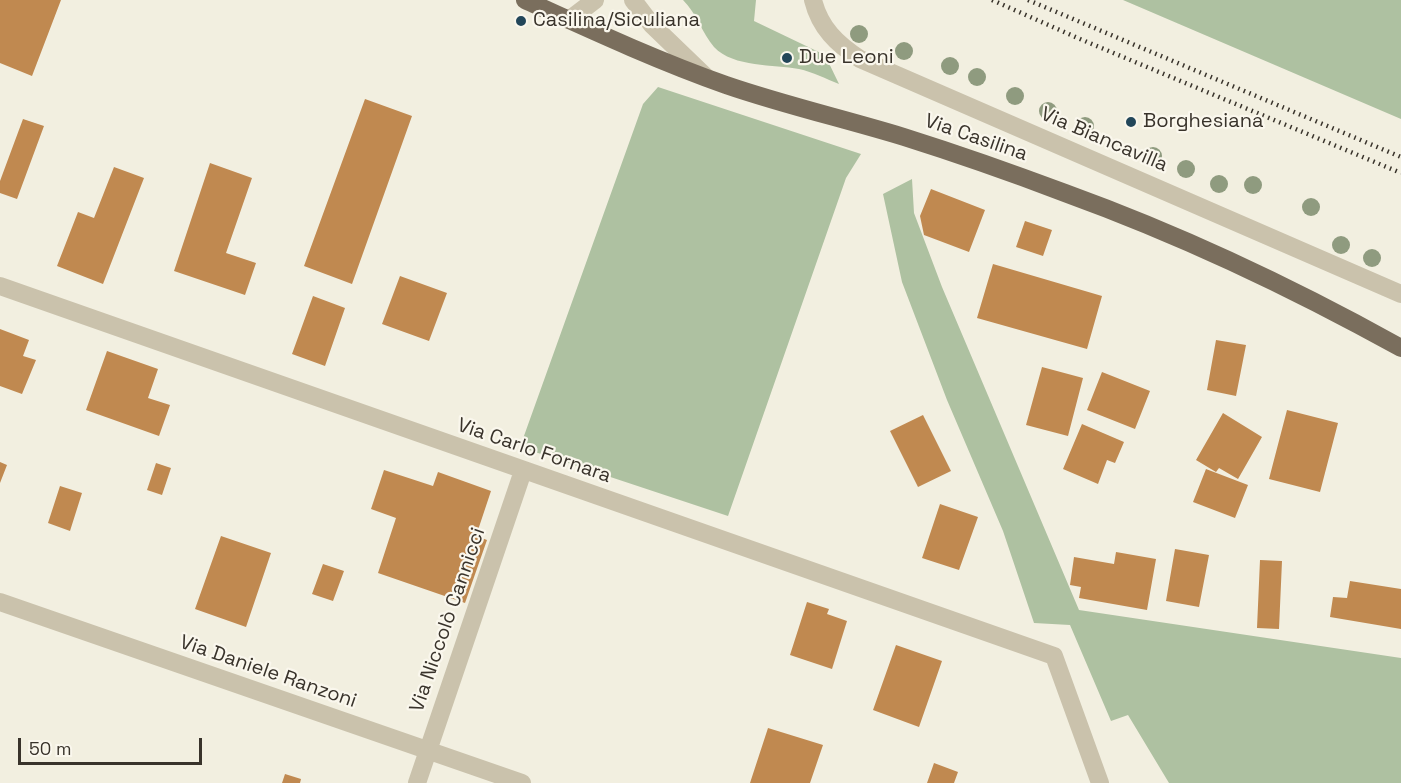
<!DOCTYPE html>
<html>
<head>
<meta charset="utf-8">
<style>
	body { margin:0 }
	#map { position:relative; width:1401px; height:783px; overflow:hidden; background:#f2efe0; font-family:"Space Grotesk",sans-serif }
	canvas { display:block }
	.scale { position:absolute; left:18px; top:738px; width:184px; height:27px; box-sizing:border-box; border:3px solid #39332b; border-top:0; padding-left:8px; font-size:18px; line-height:21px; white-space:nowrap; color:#39332b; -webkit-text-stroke:4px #faf7ed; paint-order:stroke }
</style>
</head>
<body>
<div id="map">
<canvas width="1401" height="783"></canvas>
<div class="scale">50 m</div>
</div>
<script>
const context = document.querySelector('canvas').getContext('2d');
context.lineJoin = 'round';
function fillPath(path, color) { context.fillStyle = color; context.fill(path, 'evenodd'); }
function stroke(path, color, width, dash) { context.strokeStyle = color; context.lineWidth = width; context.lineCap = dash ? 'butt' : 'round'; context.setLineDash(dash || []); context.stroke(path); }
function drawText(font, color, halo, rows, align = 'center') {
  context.font = font + ' "Space Grotesk",sans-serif'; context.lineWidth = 4.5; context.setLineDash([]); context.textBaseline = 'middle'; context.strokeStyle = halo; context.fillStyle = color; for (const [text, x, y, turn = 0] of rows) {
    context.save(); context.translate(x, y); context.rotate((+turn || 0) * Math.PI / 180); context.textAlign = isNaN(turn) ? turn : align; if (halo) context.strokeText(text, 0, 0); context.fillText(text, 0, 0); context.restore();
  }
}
fillPath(new Path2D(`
	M683,0H756L754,21L825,55L839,84C826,79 813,72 799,69C774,64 734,68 714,47C702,33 697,14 683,0Z
	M1123,0H1401V119Z
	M658,87L861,154L846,178L728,516L520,447L643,104Z
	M912,179L914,213L942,287L1079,610L1401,658V783H1169L1128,715L1111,721L1070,625L1034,623L1003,531L947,400L902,282L883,194Z`), '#aec1a1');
fillPath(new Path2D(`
	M0,0H61L32,76L0,63Z
	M365,99L412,116L352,284L304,266Z
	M23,119L44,126L17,199L0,193V181Z
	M210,163L252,178L226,253L256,263L245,295L174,271Z
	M114,167L144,178L103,284L57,266L78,212L94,218Z
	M931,189L985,210L969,252L924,235L920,216Z
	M1025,221L1052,230L1043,256L1016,247Z
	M993,264L1102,296L1087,349L977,318Z
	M400,276L447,293L429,341L382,324Z
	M313,296L345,308L325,366L292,354Z
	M0,329L29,340L23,356L36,360L22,394L0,386Z
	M1216,340L1246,345L1236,396L1207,390Z
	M107,351L158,369L148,398L170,405L159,436L86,410Z
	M1042,367L1083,378L1068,436L1026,425Z
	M1102,372L1150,391L1135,429L1087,410Z
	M1287,410L1338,423L1320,492L1269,479Z
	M1223,413L1262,437L1238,479L1219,468L1216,472L1196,460Z
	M923,415L951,471L918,487L890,431Z
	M1082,424L1124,442L1115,463L1107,460L1098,484L1063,469Z
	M0,462L7,465L0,483Z
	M156,463L171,468L162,495L147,490Z
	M1206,469L1248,485L1235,518L1193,502Z
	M384,470L433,486L438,472L491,491L476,536L487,540L465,603L378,573L396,518L371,509Z
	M60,486L82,493L70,531L48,523Z
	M940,504L978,517L959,570L922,558Z
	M221,536L271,553L246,627L195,609Z
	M1175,549L1209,555L1199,607L1166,601Z
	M1116,552L1156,559L1147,610L1079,598L1081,587L1070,585L1074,557L1114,564Z
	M1260,560L1282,561L1279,629L1257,628Z
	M323,564L344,571L333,601L312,594Z
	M1350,581L1401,589V629L1330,617L1333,597L1347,598Z
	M807,602L829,609L827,614L847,621L832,669L790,655Z
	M896,645L942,661L919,727L873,710Z
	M768,728L823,745L810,783H750Z
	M934,763L958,772L954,783H927Z
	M285,774L301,779L300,783H282Z`), '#c08950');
stroke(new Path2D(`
	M633,0L652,25L706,77
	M813,0C820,28 837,44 860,59L1401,294
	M569,20L595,0
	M0,286L1054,656L1100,783
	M0,602L522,783
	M417,783L523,471`), '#cac2ac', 18);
stroke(new Path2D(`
	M525,0C591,30 658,61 726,85C784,105 845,119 904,137C958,154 1012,173 1065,193C1181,235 1293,288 1401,348`), '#7a6e5d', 18);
stroke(new Path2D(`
	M992,0L1080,39L1401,173
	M1028,0L1401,157`), '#39332b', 4.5, [1.5, 4.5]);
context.fillStyle = '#8f9b7f';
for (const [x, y] of [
	[859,34],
	[904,51],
	[950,66],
	[977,77],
	[1015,96],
	[1048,111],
	[1085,126],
	[1153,156],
	[1186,169],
	[1219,184],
	[1253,185],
	[1311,207],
	[1341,245],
	[1372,258]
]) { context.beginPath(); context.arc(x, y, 9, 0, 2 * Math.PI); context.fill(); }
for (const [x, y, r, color] of [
	[521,21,6,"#224659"],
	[787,58,6,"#224659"],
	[1131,122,6,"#224659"]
]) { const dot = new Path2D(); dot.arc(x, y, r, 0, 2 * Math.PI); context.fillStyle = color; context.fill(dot); stroke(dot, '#faf7ed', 2); }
drawText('20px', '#39332b', '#faf7ed', [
	["Casilina/Siculiana",533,21],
	["Due Leoni",799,58],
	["Borghesiana",1143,122]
], 'left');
drawText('20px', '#39332b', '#faf7ed', [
	["Via Casilina",976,138,19],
	["Via Biancavilla",1104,140,23],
	["Via Carlo Fornara",534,451,19],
	["Via Niccolò Cannicci",448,620,-71],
	["Via Daniele Ranzoni",268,672,19]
]);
</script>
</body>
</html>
